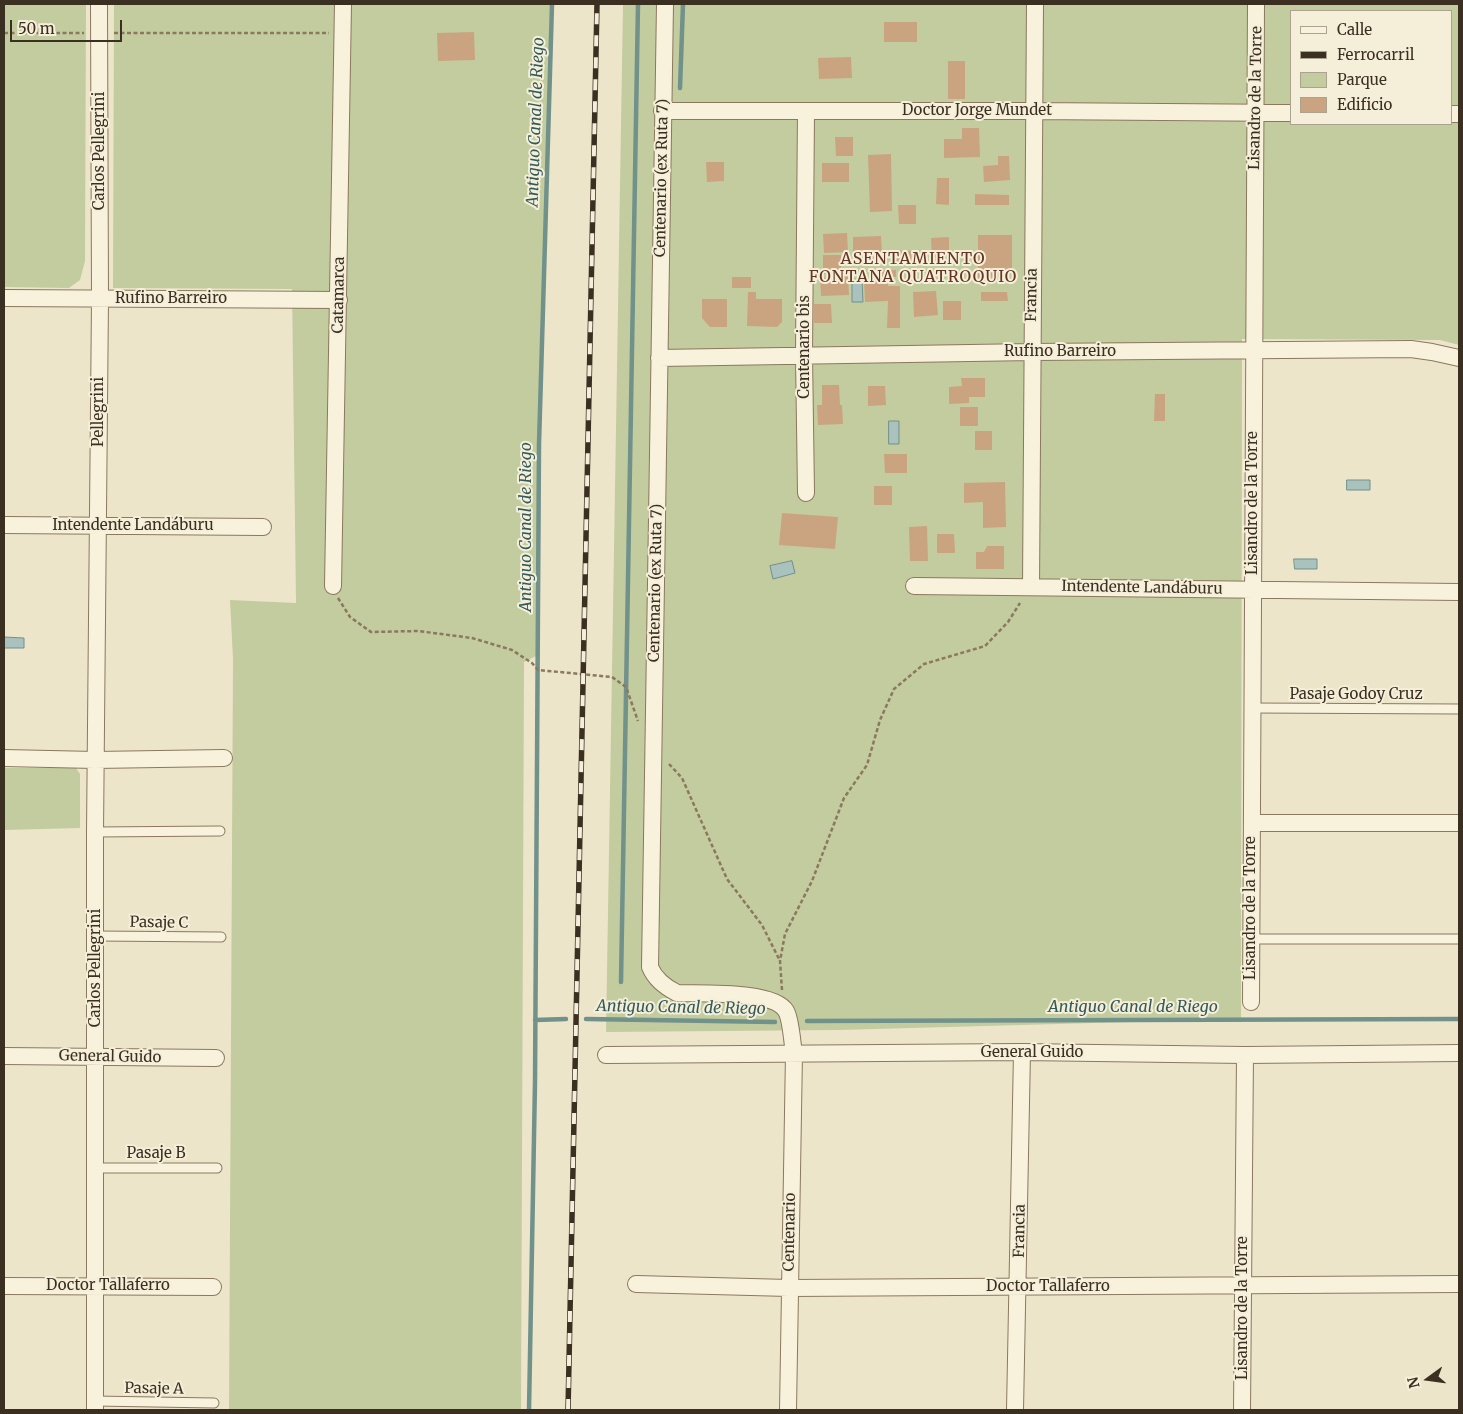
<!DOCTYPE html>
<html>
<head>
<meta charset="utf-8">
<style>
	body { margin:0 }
	#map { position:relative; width:1463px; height:1414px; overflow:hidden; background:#ede5ca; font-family:Merriweather,serif }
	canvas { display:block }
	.frame { position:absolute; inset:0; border:5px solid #3b2f22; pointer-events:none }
	.legend { position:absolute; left:1290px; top:10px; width:162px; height:115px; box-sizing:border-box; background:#f5efd9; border:1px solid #aba290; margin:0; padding:6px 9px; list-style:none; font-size:15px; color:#3b2f22 }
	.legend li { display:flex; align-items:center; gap:10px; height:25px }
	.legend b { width:25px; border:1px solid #aba290 }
	.north { position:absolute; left:1403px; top:1354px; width:50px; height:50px; -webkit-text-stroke:4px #f5efd9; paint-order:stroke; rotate:256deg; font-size:14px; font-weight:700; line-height:20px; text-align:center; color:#3b2f22 }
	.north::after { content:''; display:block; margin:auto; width:18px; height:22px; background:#3b2f22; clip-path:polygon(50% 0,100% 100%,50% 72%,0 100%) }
	.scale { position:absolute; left:10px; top:20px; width:112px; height:22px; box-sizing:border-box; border:2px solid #3b2f22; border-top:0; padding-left:6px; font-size:15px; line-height:18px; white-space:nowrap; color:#3b2f22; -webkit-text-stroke:4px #f5efd9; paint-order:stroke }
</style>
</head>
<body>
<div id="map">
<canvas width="1463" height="1414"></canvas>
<div class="frame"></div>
<ul class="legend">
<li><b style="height:6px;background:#f8f2dd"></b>Calle</li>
<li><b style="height:6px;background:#3b2f22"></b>Ferrocarril</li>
<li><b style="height:14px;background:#c3cc9e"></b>Parque</li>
<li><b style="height:14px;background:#caa481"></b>Edificio</li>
</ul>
<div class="north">N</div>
<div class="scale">50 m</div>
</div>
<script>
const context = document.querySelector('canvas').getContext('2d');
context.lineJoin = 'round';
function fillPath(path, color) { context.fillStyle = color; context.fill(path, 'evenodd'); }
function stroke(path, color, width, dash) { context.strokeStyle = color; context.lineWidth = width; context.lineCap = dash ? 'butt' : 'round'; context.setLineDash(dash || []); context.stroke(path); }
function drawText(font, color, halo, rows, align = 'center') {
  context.font = font + ' Merriweather,serif'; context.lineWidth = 4; context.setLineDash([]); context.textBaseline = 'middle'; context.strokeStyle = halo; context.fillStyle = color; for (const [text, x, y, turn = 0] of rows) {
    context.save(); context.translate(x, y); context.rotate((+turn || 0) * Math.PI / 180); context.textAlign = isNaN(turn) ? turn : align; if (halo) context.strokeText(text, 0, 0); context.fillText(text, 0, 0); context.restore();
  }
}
fillPath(new Path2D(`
	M4,4H86L85,261L80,280L69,288L4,287Z
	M114,4H552L539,444L538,655L524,662L521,1410H229L233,659L230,600L296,603L292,289L113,288Z
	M623,4H1459V345L1440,340L1242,339L1241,1019L838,1030L606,1032ZM1292,11H1452V124H1292Z
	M4,768H76L80,774V828L4,830Z`), '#c3cc9e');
const water = new Path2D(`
	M862,279L863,302H852V280Z
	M889,421H899V444H889Z
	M1347,480H1370V490H1347Z
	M1294,559H1317V569H1295Z
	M792,561L795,573L773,579L770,566Z
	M4,637L24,638V648H4Z`);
fillPath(water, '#aac2bd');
stroke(water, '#71918b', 1);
stroke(new Path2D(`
	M680,88L683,4
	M621,982L638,4
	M586,1019L775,1022
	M535,1020L566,1019
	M807,1021L1459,1019
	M529,1410L535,1082L539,444L552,4`), '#71918b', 4.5);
fillPath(new Path2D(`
	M884,22H917V42H884Z
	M474,32L475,60L438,61L437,33Z
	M851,57L852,78L819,79L818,58Z
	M948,61H965V99H948Z
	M962,128H979L980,157L944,158V139H962Z
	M835,137H853V156H836Z
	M891,154L892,211L870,212L868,155Z
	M998,156H1009L1010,180L984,182L983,166L998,165Z
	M706,162H724V181L707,182Z
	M822,163H849V182H822Z
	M937,178H949V205L936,204Z
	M975,194L1009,195V205H975Z
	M898,205H916V224H899Z
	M847,233L848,252L824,253L823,234Z
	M978,235H1012V270H1005V277L978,278Z
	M881,236L882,255L853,256V237Z
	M949,237V256L932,257L931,238Z
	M891,250L911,251V266H891Z
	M823,255H841V274H823Z
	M872,270H896V277H872Z
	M848,276L849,295L821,296L820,278Z
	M732,277H751V288H732Z
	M864,281H888V286H900V328H887L888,301L865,302Z
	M936,291L938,315L914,317L913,292Z
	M748,292H756V299H782V322L777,327L747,326Z
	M981,292H1007L1008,301H981Z
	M702,299H727V327H710L702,318Z
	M943,301H961V320H943Z
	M814,304H831L832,323H814Z
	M961,378H985V397H969V403L949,404V387L962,386Z
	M822,385H839L840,405H842L843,424L818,425L817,405H822Z
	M868,386H885L886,405L868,406Z
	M1155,394H1165V421H1154Z
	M960,407H978V426H960Z
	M975,431H992V450H975Z
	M884,454H907V473H885Z
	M1005,482L1006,527L983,528V502L964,503V483Z
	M874,486H892V505H874Z
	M782,513L838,517L835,549L779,545Z
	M927,526L928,561H910L909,527Z
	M937,534H954L955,553H937Z
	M987,546H1004V569H976V552H984Z`), '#caa481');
const lane = new Path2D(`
	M1253,708L1459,709
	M95,832L220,831
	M96,936L221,937
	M1251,939H1459
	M95,1168H217
	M95,1401L214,1403`);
const street = new Path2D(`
	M665,4L650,967C655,979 665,987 677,993C700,994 774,990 786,1011C791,1019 792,1042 794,1053L788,1410
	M662,111H1034L1292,113
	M806,111L804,355L806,493
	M1452,114H1459
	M4,298L339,300
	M659,358L1032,352L1411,349L1432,352L1459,358
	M4,525L263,527
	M333,586L343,4
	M914,586L1459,592
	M1031,587L1035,4
	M4,758L95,760L224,758
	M1252,823H1459
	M1251,1002L1256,4
	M606,1055L1022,1052L1245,1055L1459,1053
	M4,1056L216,1058
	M636,1284L789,1288L1459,1284
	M4,1286L213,1287
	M95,1410V832L100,299L99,4
	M1015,1410L1022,1052
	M1242,1410L1245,1055`);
stroke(lane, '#8a785f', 11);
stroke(street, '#8a785f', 18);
stroke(new Path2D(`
	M4,33H84
	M114,33H329
	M338,598L350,617L371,632L418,631L472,638L512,650L532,663L538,670L612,677L626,687L638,721
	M669,764L682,778L727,879L762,925L780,961
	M782,990L780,961L785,934L812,881L844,798L867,765L880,720L894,689L924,664L985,646L1008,622L1020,603`), '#8a785f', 2.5, [4, 2.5]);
stroke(lane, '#f8f2dd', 9);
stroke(street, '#f8f2dd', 16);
const rail = new Path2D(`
	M568,1410L597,4`);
stroke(rail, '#3b2f22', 5.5);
stroke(rail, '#f5efd9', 4, [11]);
drawText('15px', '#3b2f22', '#f5efd9', [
	["Lisandro de la Torre",1256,98,-89],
	["Doctor Jorge Mundet",977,111],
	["Carlos Pellegrini",100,151,-90],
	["Centenario (ex Ruta 7)",662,178,-89],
	["Catamarca",339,295,-89],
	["Francia",1032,295,-89],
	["Rufino Barreiro",171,299],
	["Centenario bis",805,347,-90],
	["Rufino Barreiro",1060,352],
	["Pellegrini",99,412,-90],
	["Lisandro de la Torre",1253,503,-90],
	["Intendente Landáburu",133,526],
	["Centenario (ex Ruta 7)",656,583,-89],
	["Intendente Landáburu",1142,588,1],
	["Pasaje Godoy Cruz",1356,695],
	["Lisandro de la Torre",1251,908,-90],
	["Pasaje C",159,923,1],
	["Carlos Pellegrini",96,968,-90],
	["General Guido",1032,1053],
	["General Guido",110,1057,1],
	["Pasaje B",156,1154],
	["Francia",1020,1231,-89],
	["Centenario",790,1232,-89],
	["Doctor Tallaferro",108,1286],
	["Doctor Tallaferro",1048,1287],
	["Lisandro de la Torre",1243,1308,-90],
	["Pasaje A",154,1389,1]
]);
drawText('italic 16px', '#325a5a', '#f5efd9', [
	["Antiguo Canal de Riego",536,122,-88],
	["Antiguo Canal de Riego",526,527,-90],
	["Antiguo Canal de Riego",1133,1007],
	["Antiguo Canal de Riego",681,1008,1]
]);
context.letterSpacing = '1px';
drawText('16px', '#663522', '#f5efd9', [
	["ASENTAMIENTO",913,259],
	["FONTANA QUATROQUIO",913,277]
]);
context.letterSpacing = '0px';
</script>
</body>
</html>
